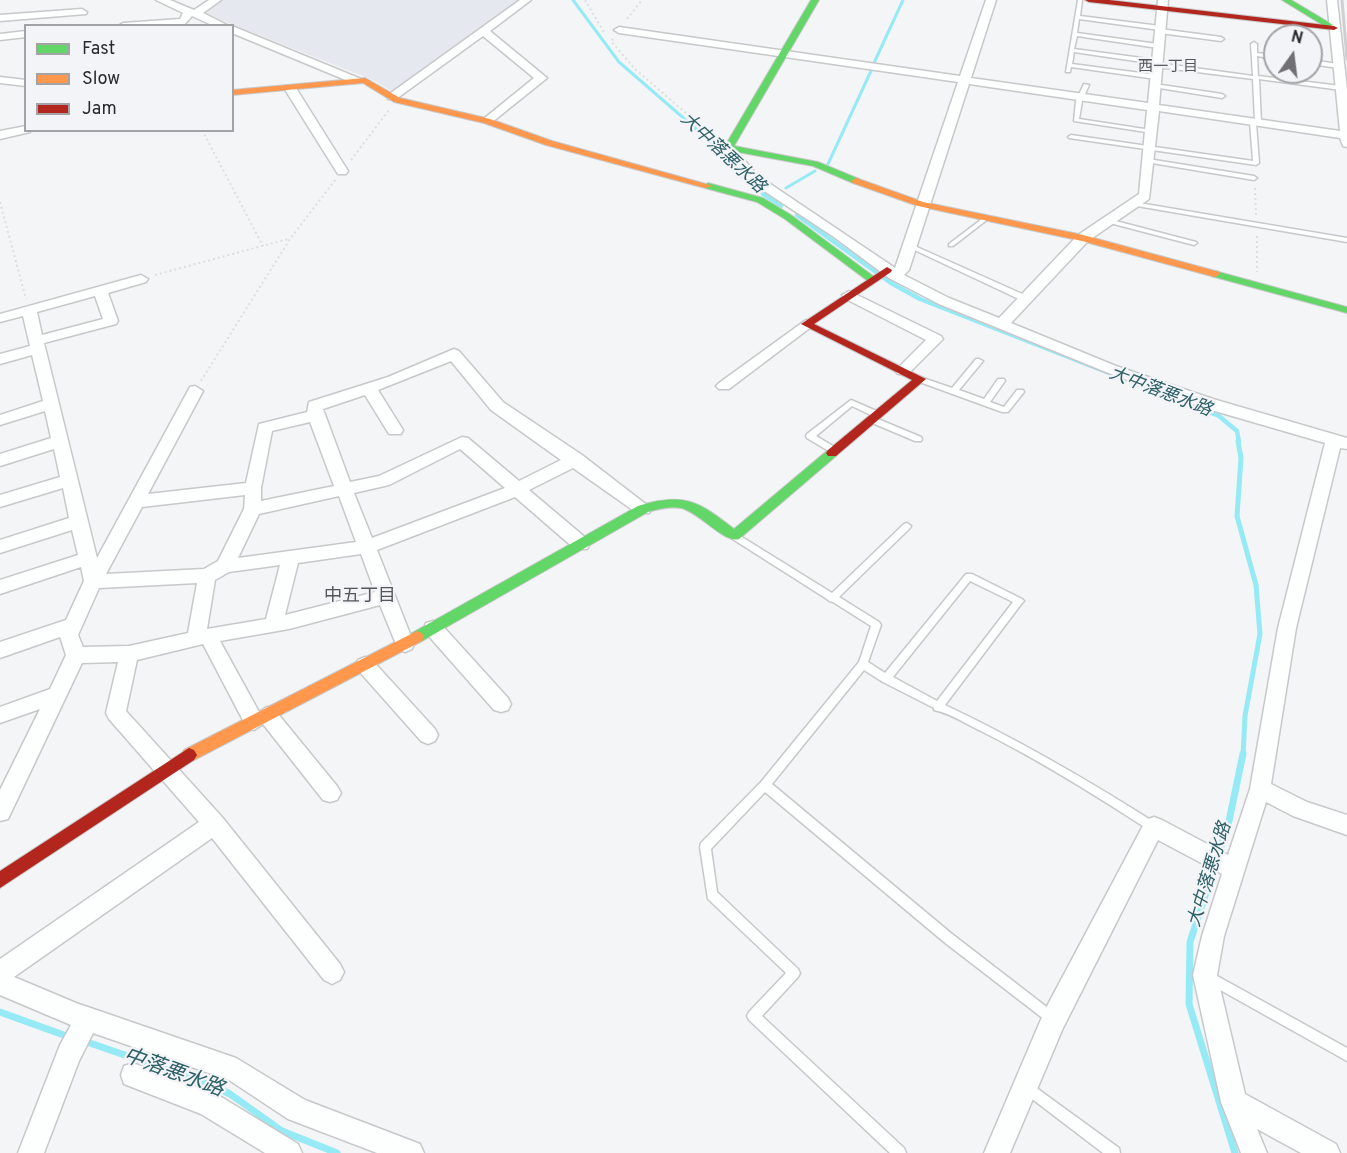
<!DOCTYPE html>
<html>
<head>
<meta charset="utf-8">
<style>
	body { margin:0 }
	#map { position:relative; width:1347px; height:1153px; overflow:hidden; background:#f4f5f7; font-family:Overpass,sans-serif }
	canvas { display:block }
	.legend { position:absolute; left:24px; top:24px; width:210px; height:108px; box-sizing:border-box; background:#f3f4f8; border:2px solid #a3a3a6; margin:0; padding:8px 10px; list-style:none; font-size:18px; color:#2a2a2c }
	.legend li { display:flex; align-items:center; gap:12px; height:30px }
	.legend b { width:30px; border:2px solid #a3a3a6 }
	.north { position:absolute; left:1263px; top:24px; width:60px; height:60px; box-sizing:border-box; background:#f3f4f8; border:2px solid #a3a3a6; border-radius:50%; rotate:14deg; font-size:16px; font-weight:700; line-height:24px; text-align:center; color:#2a2a2c }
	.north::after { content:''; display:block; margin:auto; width:21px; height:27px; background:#717173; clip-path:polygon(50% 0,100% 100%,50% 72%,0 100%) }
</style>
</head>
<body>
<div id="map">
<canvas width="1347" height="1153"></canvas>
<ul class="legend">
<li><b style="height:8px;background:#63d668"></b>Fast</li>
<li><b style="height:8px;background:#ff974d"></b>Slow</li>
<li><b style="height:8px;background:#b3261e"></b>Jam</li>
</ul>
<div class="north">N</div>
</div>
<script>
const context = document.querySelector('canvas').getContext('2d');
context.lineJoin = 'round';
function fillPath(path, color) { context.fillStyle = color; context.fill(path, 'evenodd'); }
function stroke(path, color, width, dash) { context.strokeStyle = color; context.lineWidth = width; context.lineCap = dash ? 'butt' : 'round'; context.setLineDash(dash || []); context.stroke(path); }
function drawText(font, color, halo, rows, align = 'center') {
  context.font = font + ' Overpass,"Noto Sans JP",sans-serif'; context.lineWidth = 4.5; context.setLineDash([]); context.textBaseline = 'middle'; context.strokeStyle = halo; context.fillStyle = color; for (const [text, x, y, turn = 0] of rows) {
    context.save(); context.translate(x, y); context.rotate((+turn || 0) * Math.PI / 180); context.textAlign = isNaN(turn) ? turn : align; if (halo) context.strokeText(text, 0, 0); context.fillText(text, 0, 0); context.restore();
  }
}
fillPath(new Path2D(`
	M219,0H522L395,93L375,81L206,14L204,11Z`), '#e6e8ef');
stroke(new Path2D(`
	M573,0L619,62L718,148L749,184L765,195
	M874,63L903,0
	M828,164L871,71
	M786,188L815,171`), '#96eaf5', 3);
stroke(new Path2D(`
	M763,194L781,206
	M797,215L891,283L920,299L1219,416L1237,431L1239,442`), '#96eaf5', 4.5);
stroke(new Path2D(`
	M1238,441L1241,458L1237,516L1256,585L1260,634L1245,716L1243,756`), '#96eaf5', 5);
stroke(new Path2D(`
	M1218,856L1229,821L1243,754
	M1215,865L1190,942L1189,1004L1235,1153
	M0,1012L72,1038
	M84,1041L209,1084L230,1094L282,1131L337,1153`), '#96eaf5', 7);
const lane = new Path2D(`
	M1078,0H1082L1080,16L1160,26L1163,28L1160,29L1221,37L1224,39L1221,41L1160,33L1157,31L1160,30L1079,19L1077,33L1158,44L1161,46L1158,48L1077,36L1074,49L1157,60L1160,62L1158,63L1253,76L1251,44L1254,42L1257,44V53L1275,55V59L1257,56L1258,76L1341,86L1344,88L1341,90L1259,79L1261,122L1256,123L1259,163L1256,165L1069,138L1068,137L1071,135L1253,161L1250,122L1255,121L1253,79L1157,67L1154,65L1156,64L1074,52L1072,64L1156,75L1159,77L1156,79L1071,67L1070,72H1066Z
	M1311,60L1338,64L1341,66L1338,68L1311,64Z
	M1084,84L1089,85L1082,101L1079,119L1151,130L1154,132L1153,133L1074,121L1076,101Z
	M1155,84L1222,94L1225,96L1222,98L1153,87L1152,86Z
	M1148,159L1254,176L1257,178L1254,180L1146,162V160Z
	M1133,202L1347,238V242L1131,205V203Z
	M986,216L988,217V219L953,246H949V244Z
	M1108,219L1196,242L1197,243L1194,245L1106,222V220Z
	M908,243L1029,297L1030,299L1029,301H1023L906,246L905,245Z
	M976,359H979L983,361L959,390L984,399L998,379H1004L1005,381L990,402L1004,407L1017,390H1023L1024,392L1008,412H1002L917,381L916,379L920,377L952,388Z
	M851,400L881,413L882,415L878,418L875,417L852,406L816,436L838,449L839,451L838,453H832L807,438L806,436L807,434Z
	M873,417L921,437L922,439L921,441H915L870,422L869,420Z
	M907,523L911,526L910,528L839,597L879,622L881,625L868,662L885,673L966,574H972L1022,599L1024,601L1022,603L945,705C1019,740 1088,780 1157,824L1158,827L1157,830L1153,832L1149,830C1095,795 1039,760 981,731C966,724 950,713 934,710V708L883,682L864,670L772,784L952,934L1057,1015L1059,1019L1057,1023L1053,1025L1049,1023L944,942L765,792L711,849L717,892L798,969L800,973L798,977L762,1016L904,1148L906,1153H890L749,1020L747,1016L749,1012L786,973L708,899L700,847L701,843L761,782L859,662L871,626L833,602L829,601L827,599L731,538L730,536L731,534H737L832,593L904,524ZM970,581L1013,602L937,701L893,677Z
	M1210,972L1347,1048V1061L1206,982L1204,978L1206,974Z
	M1027,1082L1031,1084L1119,1148L1120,1153H1103L1023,1092L1021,1088L1023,1084Z`);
const street = new Path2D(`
	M156,0H170L194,10L209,0H221L203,13L229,26H214L192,16L184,25L118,26L123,23L180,19L183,13Z
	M520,0H531L490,31L547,78L491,123L481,121L534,78L483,36L396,99H388V95Z
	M986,0H996L971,78L1148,103L1158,0H1168L1159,105L1340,131L1327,0H1337L1347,89V147L1343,146L1340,138L1159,111L1149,199L1088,241L1011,323L1116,366L1213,399L1347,438V449L1340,448L1296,628L1271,784L1307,802L1347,815V835L1293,816L1266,802L1224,936L1217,975L1245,1094L1336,1144L1340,1153H1301L1257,1129L1267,1153H1241L1221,1102L1193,975L1202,936L1222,874L1158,840L1063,1028L1010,1153H984L1045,1010L1146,820L1154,817L1162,820L1228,855L1250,789L1278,628L1325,443L1201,407L1106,372L939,304L889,278L834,237L749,181L721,147L731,144L757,175L895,268L958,82L619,33L614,30L619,27L960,76ZM969,84L1147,110L1139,194L1078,235L999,318L949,298L904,275L909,270Z
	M82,9L87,12L86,14L0,21V15Z
	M232,26L361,79L363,81L353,83L232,33Z
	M26,31V37L0,40V34Z
	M0,77L26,80V86L0,83Z
	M286,86L296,88L348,171L346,174H338L336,171L284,88Z
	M26,126V130L30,132L0,139V131Z
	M141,275L148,279L146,282L108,293L118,321L116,324L44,343L97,558L190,387L195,386L203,391L148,494L246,483L259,424L307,412L309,402L388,377L454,349L459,351L503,402L582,455L652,509L649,513H637L573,468L529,490L587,539L590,544L587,549H575L515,497L377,550L414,644L412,649L405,652L398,649L380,605L289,629L220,641L259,712L267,707L274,709L337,786L341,793L337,800L330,802L323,800L263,724L254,730L247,728L203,644L137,660L126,711L222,817L340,964L344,972L340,980L332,984L324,980L212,838L14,977L76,1003L236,1058L305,1100L420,1144L424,1153H377L288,1119L229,1080L93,1033L79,1061L44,1153H18L60,1045L71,1025L0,995V959L199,822L109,719L106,713L118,662L82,663L8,819L0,821V790L40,709L0,723V707L50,689L66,655L60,637L0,658V642L66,620L84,581L81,567L0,594V580L78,555L72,530L0,553V540L69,518L63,488L0,507V495L60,477L54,449L0,466V454L51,438L45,411L0,425V415L43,401L32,355L0,364V354L30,346L23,316L0,322V314ZM95,296L103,319L42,335L37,312ZM451,361L491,410L561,460L519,481L468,438L462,437L379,476L350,482L323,409L365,395L389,434H401L403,430L378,390ZM310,422L334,486L261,501V488L272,431ZM460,449L505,488L372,538L354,493L389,485ZM245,495L244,509L218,561L204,569L106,574L142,507ZM339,496L356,542L238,558L259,514ZM361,554L375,592L285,615L298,563ZM280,565L266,619L207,629L215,580L229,572ZM197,583L188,633L129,646L83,647L78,635L99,588Z
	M849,291L941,336L943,339L908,374H898L895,371L926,340L844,298L842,295Z
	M806,320L811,321L813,324L811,327L729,389H719L716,386L719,383Z
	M433,621L440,623L508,698L511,704L508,710L501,712L494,710L426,633L424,628L426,623Z
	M365,657L372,660L435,729L438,735L435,741L428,744L421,741L358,670L355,665L358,660Z
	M133,1063L218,1095L298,1144L302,1153H265L201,1114L124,1084L121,1075L124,1066Z`);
const fast = new Path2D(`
	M811,0H819L734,146L818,162L859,179V183H853L813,166L727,150L722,147L728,141Z
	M1282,0H1291L1333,25L1326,27Z
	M708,183L763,198L791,215L877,279L872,282L868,281L785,219L757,202L705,188L703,186Z
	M1215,271L1347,307V313L1211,276L1210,274Z
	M832,449L838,453L836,456L739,539C725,544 699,512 681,508C669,506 658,509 648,512L422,641H412L410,637L412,633L638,506C684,492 698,501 734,529L828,450Z`);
const slow = new Path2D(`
	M365,78L400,98L490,119L552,141L713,186L705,188L546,145L484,123L394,102L363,83L232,95V90Z
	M856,178L923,202L1083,235L1219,272L1220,274L1215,277L1082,241L918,206L853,183L851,181Z
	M417,631L422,633L424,637L422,641L194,760L189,762L184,760L181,755L184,750Z`);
const jam = new Path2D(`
	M1085,0H1109L1334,26L1338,28L1334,30L1089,2Z
	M887,267L892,270L891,272L814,324L926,379L836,456H828L826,453L828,450L912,380L801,324Z
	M189,748L194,750L197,755L194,760L0,888V871Z`);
stroke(lane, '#c7c8c9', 3);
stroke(street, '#c7c8c9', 3);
stroke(fast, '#c7c8c9', 2);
stroke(slow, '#c7c8c9', 2);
stroke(jam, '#c7c8c9', 2);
stroke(new Path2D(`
	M585,0L605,34
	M627,19L642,0
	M613,39L611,41L635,69L716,139
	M202,130L263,246
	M351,160L389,110
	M1255,188L1256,215
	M0,202L26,299
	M1257,236V272
	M155,275L288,239
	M201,381L290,239L336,179`), '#dededf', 2, [2, 3]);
fillPath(lane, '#fdfefe');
fillPath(street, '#fdfefe');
fillPath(fast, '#63d668');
fillPath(slow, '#ff974d');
fillPath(jam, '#b3261e');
stroke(new Path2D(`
	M1342,0L1347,59`), '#cfd0d1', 3);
drawText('15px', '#555659', '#f3f4f8', [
	["西一丁目",1168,68]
]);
drawText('italic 18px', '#2d6066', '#f3f4f8', [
	["大中落悪水路",722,154,43],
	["大中落悪水路",1160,393,21],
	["大中落悪水路",1211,875,-73]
]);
drawText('18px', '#555659', '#f3f4f8', [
	["中五丁目",360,597]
]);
drawText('italic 21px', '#2d6066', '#f3f4f8', [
	["中落悪水路",173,1074,20]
]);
</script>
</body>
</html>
